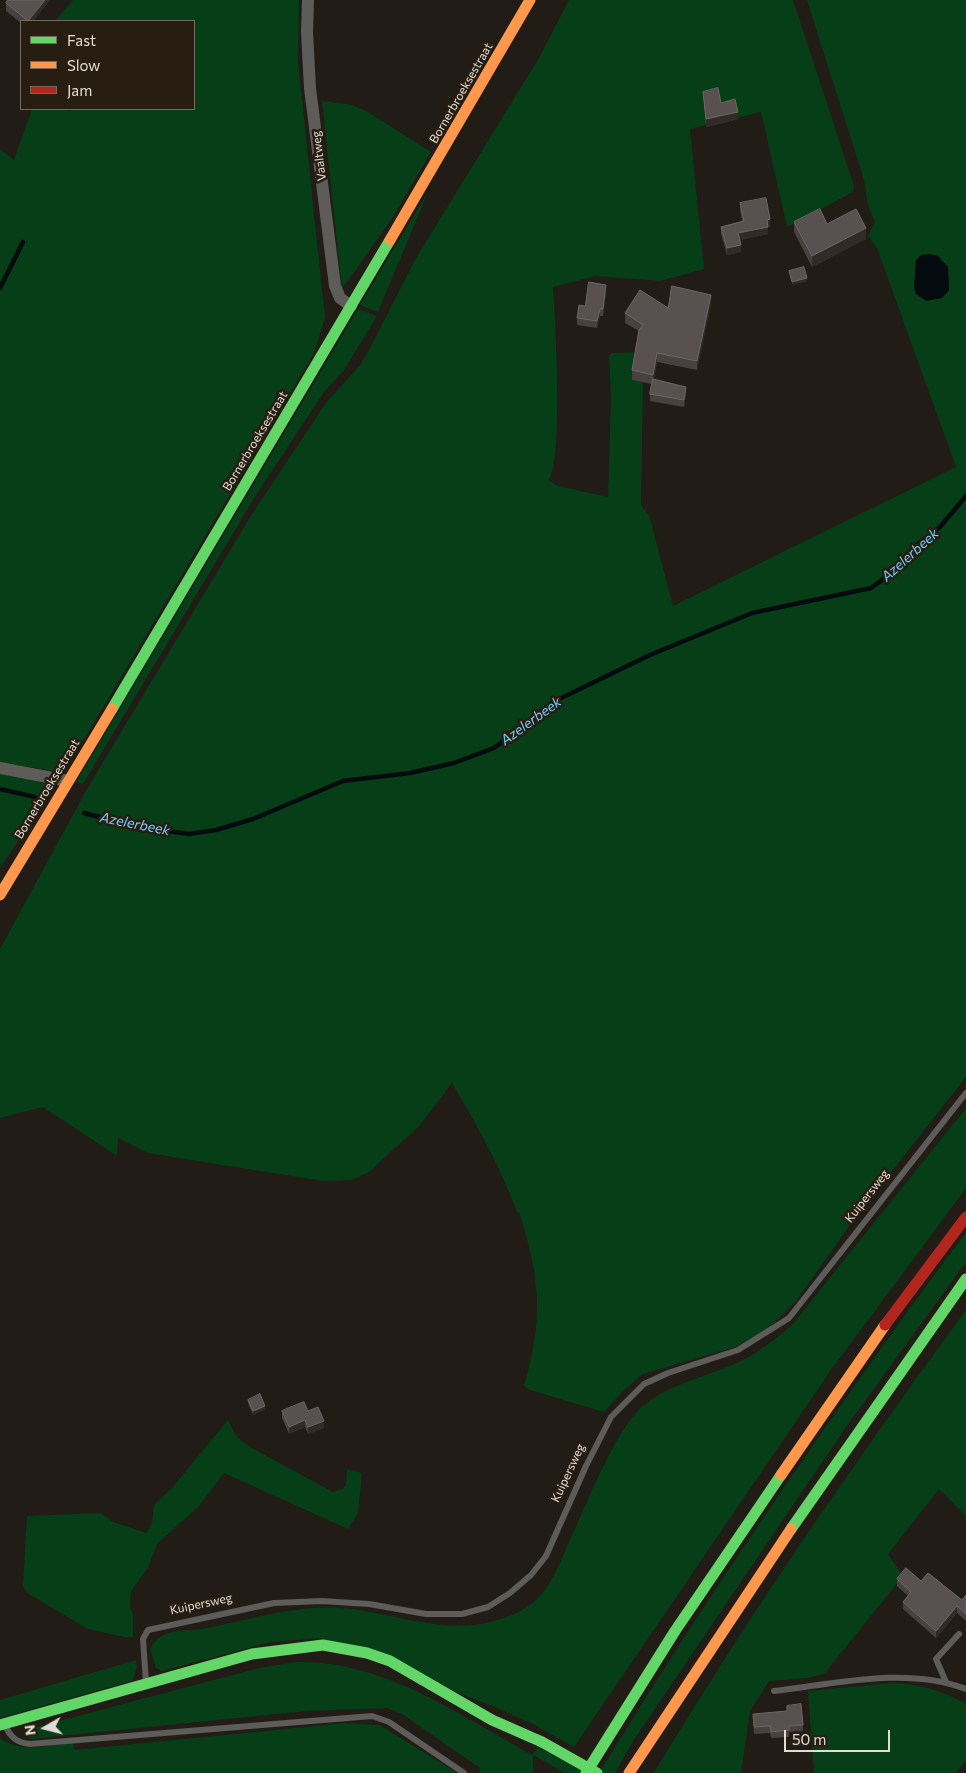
<!DOCTYPE html>
<html>
<head>
<meta charset="utf-8">
<style>
	body { margin:0 }
	#map { position:relative; width:966px; height:1773px; overflow:hidden; background:#221c16; font-family:Commissioner,sans-serif }
	canvas { display:block }
	.legend { position:absolute; left:20px; top:20px; width:175px; height:90px; box-sizing:border-box; background:#271d11; border:1px solid #72695f; margin:0; padding:6px 9px; list-style:none; font-size:15px; color:#e3dcd4 }
	.legend li { display:flex; align-items:center; gap:10px; height:25px }
	.legend b { width:25px; border:1px solid #72695f }
	.north { position:absolute; left:20px; top:1703px; width:50px; height:50px; -webkit-text-stroke:4px #271d11; paint-order:stroke; rotate:262deg; font-size:14px; font-weight:700; line-height:20px; text-align:center; color:#e3dcd4 }
	.north::after { content:''; display:block; margin:auto; width:18px; height:22px; background:#e3dcd4; clip-path:polygon(50% 0,100% 100%,50% 72%,0 100%) }
	.scale { position:absolute; left:784px; top:1730px; width:106px; height:22px; box-sizing:border-box; border:2px solid #e3dcd4; border-top:0; padding-left:6px; font-size:15px; line-height:18px; white-space:nowrap; color:#e3dcd4; -webkit-text-stroke:4px #271d11; paint-order:stroke }
</style>
</head>
<body>
<div id="map">
<canvas width="966" height="1773"></canvas>
<ul class="legend">
<li><b style="height:6px;background:#63d668"></b>Fast</li>
<li><b style="height:6px;background:#ff974d"></b>Slow</li>
<li><b style="height:6px;background:#b3261e"></b>Jam</li>
</ul>
<div class="north">N</div>
<div class="scale">50 m</div>
</div>
<script>
const context = document.querySelector('canvas').getContext('2d');
context.lineJoin = 'round';
function fillPath(path, color) { context.fillStyle = color; context.fill(path, 'evenodd'); }
function stroke(path, color, width, dash) { context.strokeStyle = color; context.lineWidth = width; context.lineCap = dash ? 'butt' : 'round'; context.setLineDash(dash || []); context.stroke(path); }
function drawText(font, color, halo, rows, align = 'center') {
  context.font = font + ' Commissioner,sans-serif'; context.lineWidth = 5; context.setLineDash([]); context.textBaseline = 'middle'; context.strokeStyle = halo; context.fillStyle = color; for (const [text, x, y, turn = 0] of rows) {
    context.save(); context.translate(x, y); context.rotate((+turn || 0) * Math.PI / 180); context.textAlign = isNaN(turn) ? turn : align; if (halo) context.strokeText(text, 0, 0); context.fillText(text, 0, 0); context.restore();
  }
}
fillPath(new Path2D(`
	M73,0H299L298,61L325,318L314,353L307,365L70,763L59,772L0,762V149L14,160L32,109H62L71,111V109H194V21H55Z
	M569,0H793L854,186L853,192L787,227L761,112L690,129L704,269L660,281L596,276L553,287C555,314 564,467 548,480L558,486L608,497L611,399L609,355L611,353L646,352L640,382L643,383L641,505L649,515L673,606L956,467L877,248L868,236L875,222L868,206L864,180L807,0H966V1077L852,1222L796,1301L773,1324L755,1337L735,1347L643,1374L624,1390L604,1412L527,1389L524,1385C544,1319 540,1277 519,1212H517C500,1166 477,1125 452,1083L419,1126L369,1172L352,1180L323,1181L148,1153L118,1138L117,1156L43,1107L0,1118V949L87,789L249,519L325,404L360,365L369,350L416,258L539,58ZM916,260L948,266L949,290L942,298L935,299L914,288Z
	M322,101L353,105L368,112L431,152L393,217L342,289Z
	M428,192L378,312L360,305Z
	M358,309L377,316L344,370L324,392L256,495L83,784L76,782Z
	M0,771L47,784L50,794L0,868Z
	M966,1108V1188L831,1370L574,1747L533,1724L497,1708L320,1638L271,1642L162,1671L156,1668L150,1649C161,1627 184,1632 206,1628C250,1620 294,1605 340,1608C391,1611 442,1636 494,1621C507,1618 523,1611 534,1602C551,1587 559,1565 568,1544C587,1504 605,1454 631,1419C655,1387 698,1380 732,1365C755,1356 773,1341 792,1325Z
	M966,1232V1262L844,1430L633,1741L615,1773H599C713,1587 836,1407 966,1232Z
	M966,1310V1516L939,1489L888,1554L903,1576L824,1674L807,1678L769,1681L750,1711L741,1773H654C750,1613 856,1460 966,1310Z
	M228,1420L236,1436L248,1446L333,1492L342,1489L346,1485L347,1469L362,1473L358,1513L348,1529L224,1473L199,1506L157,1544L148,1568L131,1591L130,1607L133,1615V1637H124L88,1629L27,1593L23,1585L27,1516L101,1513L113,1522L147,1533L152,1523L154,1505L172,1488Z
	M136,1660L137,1667L132,1681L0,1718V1700Z
	M296,1662C383,1660 459,1714 532,1755L538,1747L586,1773H565L533,1755V1773H479L480,1768L402,1714L388,1708L307,1711L30,1739L25,1733V1730L259,1668Z
	M891,1683C919,1683 941,1691 966,1703V1761L956,1773H814L808,1691Z
	M345,1723L380,1725L457,1773H0V1738C22,1754 47,1745 73,1742L74,1750Z`), '#053e17');
fillPath(new Path2D(`
	M929,254L938,256L948,267L949,290L942,298L926,301L916,294L914,288L916,260L921,255Z`), '#040b0e');
stroke(new Path2D(`
	M0,288L23,242
	M0,789L35,797
	M84,813L138,827L189,834L216,830L253,819L343,781L410,773L454,763L494,748L553,702L650,655L752,613L871,588L893,572L914,547L940,527L966,496`), '#040b0e', 4.5);
stroke(new Path2D(`
	M946,1682L936,1659L959,1634
	M146,1683L143,1639L148,1630L274,1603L322,1601L369,1604L426,1614H462L488,1607L510,1593L531,1575L546,1556L586,1466L611,1417L644,1384L668,1373L738,1350L789,1318L966,1093
	M774,1691C835,1684 906,1666 966,1689
	M5,1725C10,1737 17,1743 30,1744L372,1716L389,1722L464,1773`), '#5e5c58', 6);
stroke(new Path2D(`
	M308,0L307,32L310,88L335,286L340,298L351,306
	M0,768L68,781`), '#5e5c58', 12);
stroke(new Path2D(`
	M112,709L390,240
	M791,1529L966,1279
	M0,1725L252,1654L323,1645L367,1653L390,1661L492,1720L542,1742
	M586,1773L675,1631L781,1475`), '#63d668', 11);
stroke(new Path2D(`
	M390,240L530,0
	M0,895L112,709
	M781,1475L885,1325
	M629,1773L791,1529`), '#ff974d', 11);
stroke(new Path2D(`
	M885,1325L966,1217`), '#b3261e', 11);
stroke(new Path2D(`
	M542,1742L597,1773`), '#63d668', 11);
fillPath(new Path2D(`
	M6,3L34,21H21V23L6,11Z
	M703,92L721,103L738,119L706,127Z
	M740,203L770,227H768V234L740,240L741,252L727,255L721,234V227L742,221L740,210Z
	M794,222L827,224L866,239L812,267L794,232Z
	M606,292L603,316H600L597,328L577,325V318L585,306Z
	M711,304L697,370L657,362L654,379L686,394L684,407L650,401V394L652,384L632,380V370L639,331L625,323V313L668,308Z
	M248,1400L265,1409L253,1415L248,1403Z
	M282,1411H308L324,1428L308,1434L305,1427L289,1434L282,1418Z
	M897,1579L921,1581L962,1600L966,1595V1621L957,1613L936,1638L903,1609V1602L908,1596L897,1586Z
	M753,1714L803,1725V1731L789,1732V1737L771,1738L770,1733L754,1734Z`), '#47413f');
fillPath(new Path2D(`
	M45,0H50L34,21H28Z
	M738,112V119L706,127V119Z
	M770,219V227H768V234L738,241V233L767,220Z
	M866,228V239L812,267V256Z
	M741,245V252L727,255V248Z
	M807,278V282L792,285V282Z
	M606,285V292L603,316V309Z
	M711,295V304L697,370V361Z
	M600,309V316L597,328V321Z
	M657,353V362L653,384V375Z
	M686,387V394L684,407V400Z
	M265,1406V1409L253,1415V1411Z
	M305,1420V1427L289,1434V1427Z
	M324,1421V1428L308,1434V1427Z
	M957,1606V1613L936,1638V1631Z`), '#312b28');
const building = new Path2D(`
	M8,0H45L28,21L6,3Z
	M718,88L721,103L735,99L738,112L706,119L703,92Z
	M766,198L770,219L767,220L768,227L738,233L741,245L727,248L721,227L744,221L740,203Z
	M820,209L827,224L856,209L866,228L812,256L794,222Z
	M804,267L807,278L792,282L789,271Z
	M589,282L606,285L603,309H600L597,321L577,318L579,305L585,306Z
	M672,286L711,295L697,361L657,353L653,375L632,370L639,330L643,325L625,313L640,290L668,308Z
	M653,379L686,387L684,400L650,394Z
	M260,1394L265,1406L253,1411L248,1400Z
	M304,1402L308,1411L318,1407L324,1421L308,1427L305,1420L289,1427L282,1411Z
	M906,1568L921,1581L928,1573L962,1600L966,1595V1614L957,1606L936,1631L903,1602L911,1592L897,1579Z
	M801,1704L803,1725L789,1726V1730L771,1732L770,1726L754,1727L753,1714L787,1711V1706Z`);
fillPath(building, '#58514f');
stroke(building, '#6d6764', 1);
drawText('12px', '#e3dcd4', '#271d11', [
	["Bornerbroeksestraat",461,93,-60],
	["Vaaltweg",319,156,-97],
	["Bornerbroeksestraat",255,441,-59],
	["Bornerbroeksestraat",47,789,-59],
	["Kuipersweg",867,1196,-52],
	["Kuipersweg",568,1473,-65],
	["Kuipersweg",201,1604,-12]
]);
drawText('italic 14px', '#72d0f8', '#271d11', [
	["Azelerbeek",910,555,-42],
	["Azelerbeek",531,721,-36],
	["Azelerbeek",135,824,11]
]);
</script>
</body>
</html>
